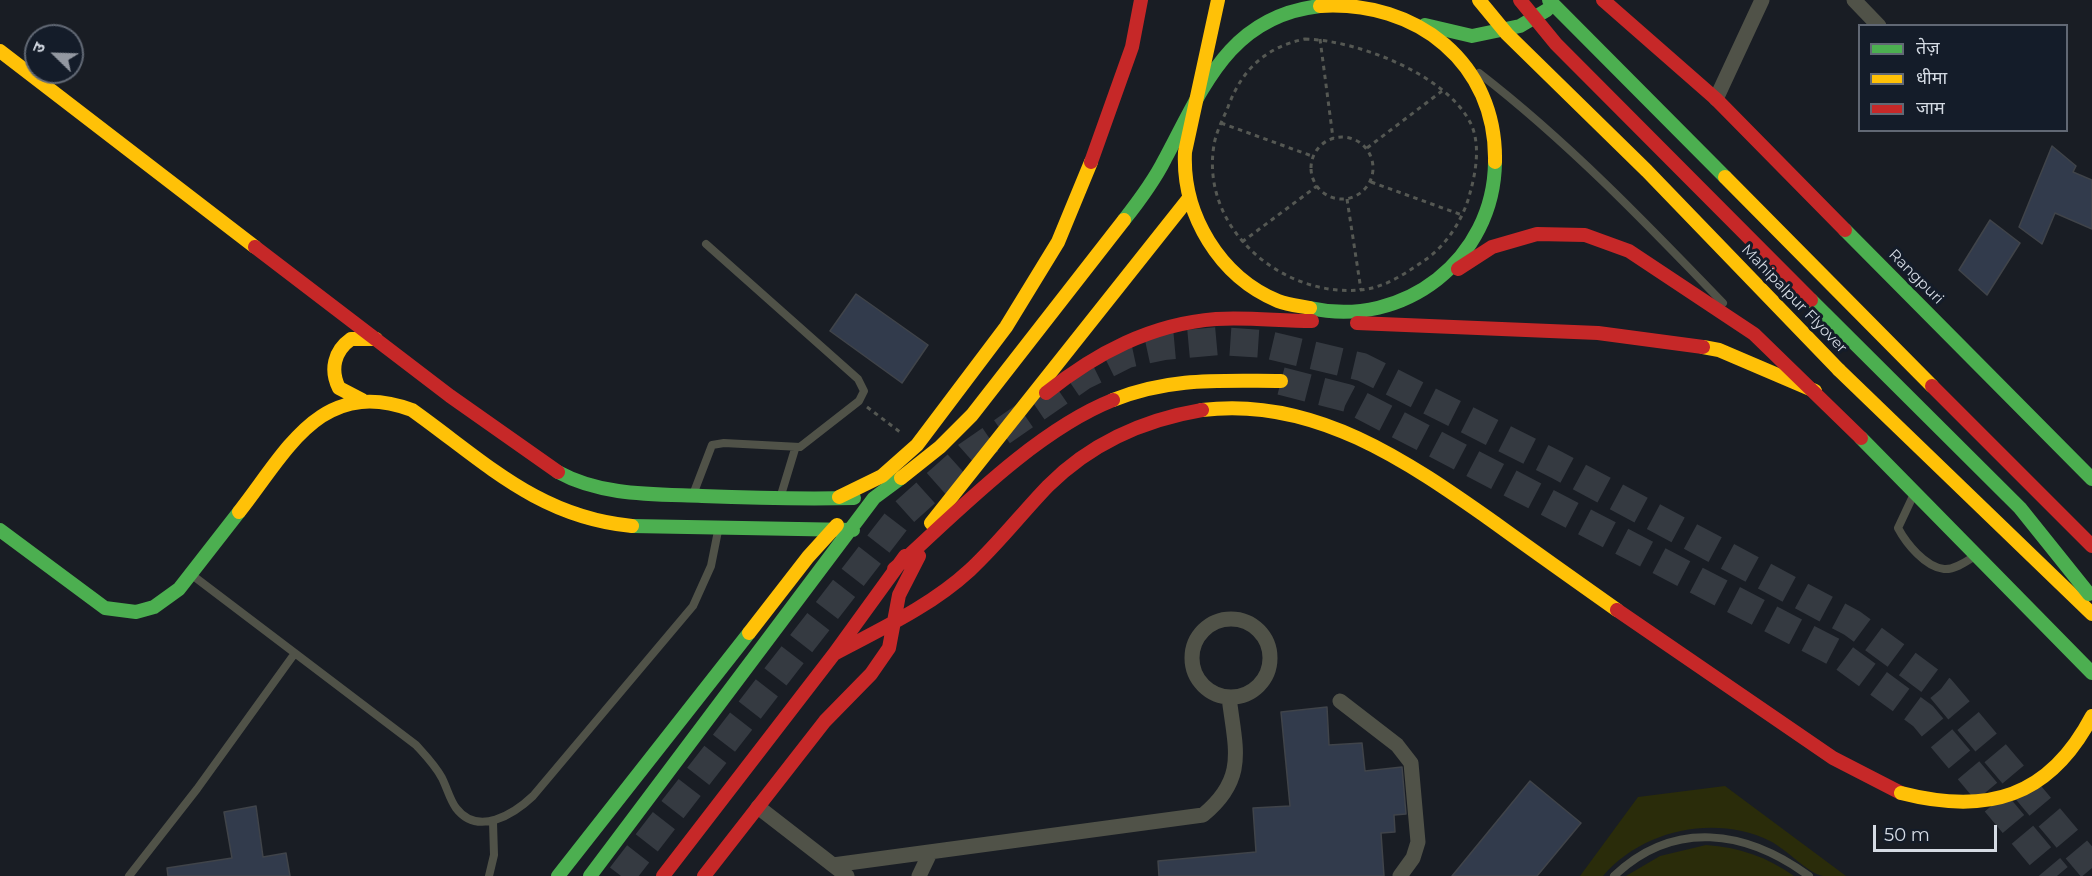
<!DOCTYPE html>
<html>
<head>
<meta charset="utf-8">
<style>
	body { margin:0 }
	#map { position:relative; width:2092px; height:876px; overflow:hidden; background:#191d24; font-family:Montserrat,"Noto Sans Devanagari",sans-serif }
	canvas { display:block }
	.legend { position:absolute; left:1858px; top:24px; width:210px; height:108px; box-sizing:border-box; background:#141c29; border:2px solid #616874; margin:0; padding:8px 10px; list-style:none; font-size:18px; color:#d5dbe4 }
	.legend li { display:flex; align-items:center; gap:12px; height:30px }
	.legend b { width:30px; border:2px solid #616874 }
	.north { position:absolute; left:24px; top:24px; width:60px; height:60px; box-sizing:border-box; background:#141c29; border:2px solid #616874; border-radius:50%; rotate:293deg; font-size:16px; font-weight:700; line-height:24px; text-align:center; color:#d5dbe4 }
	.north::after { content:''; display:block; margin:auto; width:21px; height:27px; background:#9398a1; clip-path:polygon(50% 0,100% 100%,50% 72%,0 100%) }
	.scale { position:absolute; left:1873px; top:825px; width:124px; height:27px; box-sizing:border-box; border:3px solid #d5dbe4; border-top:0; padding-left:8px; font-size:18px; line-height:21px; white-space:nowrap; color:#d5dbe4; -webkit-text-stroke:4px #141c29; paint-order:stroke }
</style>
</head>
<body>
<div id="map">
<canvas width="2092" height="876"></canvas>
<ul class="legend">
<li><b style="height:8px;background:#4caf50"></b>तेज़</li>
<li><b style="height:8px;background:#ffc107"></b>धीमा</li>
<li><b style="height:8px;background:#c62828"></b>जाम</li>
</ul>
<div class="north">उ</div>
<div class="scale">50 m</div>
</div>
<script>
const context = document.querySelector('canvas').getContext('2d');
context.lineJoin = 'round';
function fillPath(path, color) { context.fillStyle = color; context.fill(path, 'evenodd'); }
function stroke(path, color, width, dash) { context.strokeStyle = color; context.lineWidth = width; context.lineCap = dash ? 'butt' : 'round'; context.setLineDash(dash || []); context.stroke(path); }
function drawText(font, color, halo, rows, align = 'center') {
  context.font = font + ' Montserrat,sans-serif'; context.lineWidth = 6; context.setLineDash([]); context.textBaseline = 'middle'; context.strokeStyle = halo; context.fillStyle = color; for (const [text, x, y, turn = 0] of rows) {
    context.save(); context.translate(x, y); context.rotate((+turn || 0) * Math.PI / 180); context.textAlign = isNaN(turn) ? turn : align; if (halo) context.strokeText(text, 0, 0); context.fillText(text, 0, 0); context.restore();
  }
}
fillPath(new Path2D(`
	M1725,786L1846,876C1839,876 1830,876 1823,876C1809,874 1785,848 1770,841C1715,814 1642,830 1603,876H1580L1638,797Z
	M1706,845C1739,847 1767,857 1794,876H1626L1660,856Z`), '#2a2c0a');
const building = new Path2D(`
	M2052,146L2076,166L2073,172L2092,180V229L2055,213L2042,244L2019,227Z
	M1990,220L2020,243L1987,295L1959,270Z
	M856,294L928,345L902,383L830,331Z
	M1327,707L1329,745L1362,743L1365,771L1402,767L1406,814L1394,815L1395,832L1381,833L1384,876H1159L1158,861L1256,852L1253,808L1290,806L1281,712Z
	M1530,781L1581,823L1537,876H1452Z
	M256,806L263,857L286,853L290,876H168L167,868L232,858L224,812Z`);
fillPath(building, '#323b4c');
stroke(building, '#40444a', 1.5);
stroke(new Path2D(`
	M1281,381L1347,398L1840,655L1923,716L2057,876
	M621,876L901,515L968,455L1083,376L1127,354L1164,346L1219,341L1264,344L1362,367L1557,465L1852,623L1941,689L2092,868`), '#353a41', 28, [28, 14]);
stroke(new Path2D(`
	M1305,39C1356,40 1445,74 1470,122C1481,143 1476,172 1470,193C1464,218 1446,246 1425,260C1406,273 1385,288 1360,290C1281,297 1200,228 1214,145C1216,132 1223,119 1228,107C1242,69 1266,47 1305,39Z
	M1320,39L1333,138
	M1221,123L1312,156
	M1311 168a31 31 0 1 1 62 0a31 31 0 1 1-62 0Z
	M1367,148L1442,91
	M1371,182L1462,215
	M1347,199L1361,290
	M1242,242L1317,186
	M867,407L900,432`), '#555853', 3, [4.5, 4.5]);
stroke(new Path2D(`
	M1479,73C1567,141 1645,222 1723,303
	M694,492L712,445L724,443L800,447L859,401L864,391L858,379L706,244
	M781,495L795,449
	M1913,496L1898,528C1906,543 1925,567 1944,569C1955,570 1967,561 1975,556
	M192,575L416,745C426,756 435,765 442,778C447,788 450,800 456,808C478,837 514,814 533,796L693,606L711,566L718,531
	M129,876L197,789L295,653
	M489,876L494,855L493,822
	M1614,876C1674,819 1746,830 1809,876`), '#505248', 8);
stroke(new Path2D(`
	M1854,0L1879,26
	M1716,99L1762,0
	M1192 658a39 39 0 1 1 78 0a39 39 0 1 1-78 0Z
	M1340,701L1397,745L1411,763L1418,842L1413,858L1400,876
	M758,807L847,876
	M833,865L1203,815C1248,778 1235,748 1229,697
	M919,876L930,853`), '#505248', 15);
stroke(new Path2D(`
	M1425,25L1472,36L1520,26L1547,10
	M1124,220C1139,201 1154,181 1165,159C1203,88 1229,16 1320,6
	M1845,230L2092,479
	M1310,308C1404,329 1494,259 1495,162
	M1861,438L2092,673
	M558,472C601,496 654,494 702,496C753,498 803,499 854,498
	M632,526L853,530
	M0,530L105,608L136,612L154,607L179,589L239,512
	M558,876L749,633
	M590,876L874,498L901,478`), '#4caf50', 14);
stroke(new Path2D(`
	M1218,0L1185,152C1182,215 1220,277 1278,301C1288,305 1300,306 1310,308
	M1320,6C1417,0 1497,63 1495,162
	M0,51L255,247
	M1703,347L1719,350L1815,391
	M1839,370L2092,614
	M362,400L339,388C330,370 334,351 351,339H376
	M1113,400C1171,377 1220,381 1281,381
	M1202,410C1314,396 1407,461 1495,523C1535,552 1576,581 1617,610
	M901,478L940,447L972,415L1124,220
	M839,497L882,476L917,445L1006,327L1058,242L1091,162
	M239,512C287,451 321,376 412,410C485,462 538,517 632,526
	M931,523L1189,198
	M749,633L808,557L837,525`), '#ffc107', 14);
stroke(new Path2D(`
	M1603,0L1716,99L1845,230
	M1091,162L1132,47L1141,0
	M255,247L450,396L558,472
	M1458,269L1492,247L1537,234L1585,235L1629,251L1754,334L1861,438
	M1357,323L1598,333L1703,347
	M1046,393C1096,353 1151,324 1216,319C1248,317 1280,321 1312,321
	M894,569C957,512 1035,431 1113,400
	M1617,610L1833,758L1901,793
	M834,654C881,629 931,606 970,570C998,544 1022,513 1048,486C1091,443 1142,420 1202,410
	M663,876L834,654L905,556
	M704,876L825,721L871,674L889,648L899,595L919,556`), '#c62828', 14);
stroke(new Path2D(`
	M1549,0L1725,177
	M1811,300L2020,508L2089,594`), '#4caf50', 14);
stroke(new Path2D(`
	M1479,0L1507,34L1647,171L1839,370
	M1725,177L1932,386
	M1901,793C1987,815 2049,798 2092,716`), '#ffc107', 14);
stroke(new Path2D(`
	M1520,0L1556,44L1811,300
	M1932,386L2092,546`), '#c62828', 14);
drawText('15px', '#d5dbe4', '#141c29', [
	["Rangpuri",1916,277,45],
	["Mahipalpur Flyover",1794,299,46]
]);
</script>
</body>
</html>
